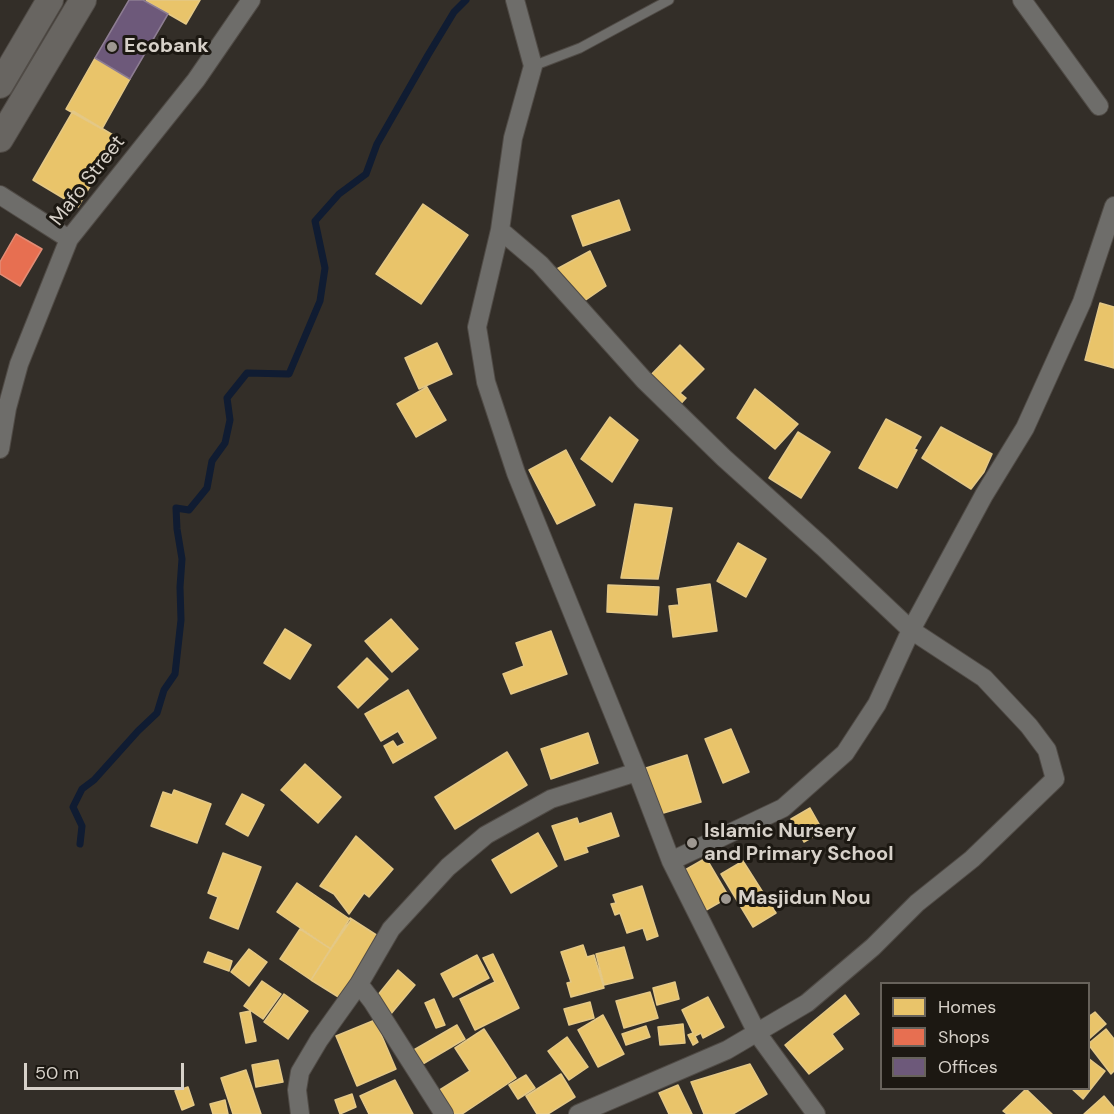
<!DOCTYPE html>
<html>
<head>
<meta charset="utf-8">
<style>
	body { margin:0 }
	#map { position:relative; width:1114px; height:1114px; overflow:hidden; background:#332e28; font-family:"DM Sans",sans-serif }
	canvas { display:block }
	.legend { position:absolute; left:880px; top:982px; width:210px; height:108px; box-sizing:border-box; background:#1c1812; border:2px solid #67625b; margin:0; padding:8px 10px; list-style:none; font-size:18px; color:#d7d1c9 }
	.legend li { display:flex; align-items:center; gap:12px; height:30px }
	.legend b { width:30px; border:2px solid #67625b }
	.scale { position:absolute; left:24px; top:1063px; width:160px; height:27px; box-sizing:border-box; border:3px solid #d7d1c9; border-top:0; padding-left:8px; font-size:18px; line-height:21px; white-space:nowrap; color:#d7d1c9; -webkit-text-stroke:4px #1c1812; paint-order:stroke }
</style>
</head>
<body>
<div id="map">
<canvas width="1114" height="1114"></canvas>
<ul class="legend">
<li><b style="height:16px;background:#e9c46a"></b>Homes</li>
<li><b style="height:16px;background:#e76f51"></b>Shops</li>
<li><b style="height:16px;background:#6d597a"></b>Offices</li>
</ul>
<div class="scale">50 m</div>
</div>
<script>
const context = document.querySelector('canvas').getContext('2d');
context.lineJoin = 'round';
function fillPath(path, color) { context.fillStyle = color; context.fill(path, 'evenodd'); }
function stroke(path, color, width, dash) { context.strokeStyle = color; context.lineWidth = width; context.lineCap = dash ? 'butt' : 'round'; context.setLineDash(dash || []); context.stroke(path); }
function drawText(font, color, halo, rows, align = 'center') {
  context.font = font + ' "DM Sans",sans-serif'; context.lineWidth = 6; context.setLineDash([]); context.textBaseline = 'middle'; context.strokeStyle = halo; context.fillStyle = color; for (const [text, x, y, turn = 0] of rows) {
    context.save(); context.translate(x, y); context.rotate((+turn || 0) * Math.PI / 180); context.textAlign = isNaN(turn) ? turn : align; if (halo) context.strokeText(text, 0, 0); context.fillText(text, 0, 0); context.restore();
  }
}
const homes = new Path2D(`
	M147,0H200L186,24L146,1Z
	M95,58L130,79L102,129L66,109Z
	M73,111L118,138L78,207L33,180Z
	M619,200L630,230L583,246L572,216Z
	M423,204L468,235L421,304L376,274Z
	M590,251L606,286L577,306L555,270Z
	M1100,303L1114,307V368L1085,360Z
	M437,343L452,374L419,389L405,358Z
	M680,345L704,369L680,393L686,398L675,410L645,381Z
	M427,387L446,420L416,437L397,404Z
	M755,389L798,424L775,449L737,418Z
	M610,417L638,440L612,482L581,459Z
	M886,419L921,437L914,449L917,450L897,488L859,468Z
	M941,427L992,454L984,472L971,489L922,458Z
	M798,432L830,452L801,498L769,478Z
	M566,450L595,505L557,524L529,470Z
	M635,504L672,508L658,579L621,578Z
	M738,543L766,559L746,597L717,581Z
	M710,584L717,631L673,637L669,606L679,605L677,589Z
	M608,585L659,587L657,615L607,612Z
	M391,619L418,649L392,672L365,641Z
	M285,629L311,645L290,679L264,663Z
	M551,631L567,674L511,694L503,674L524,666L516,643Z
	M367,658L388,679L358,708L338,687Z
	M408,690L436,738L393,763L384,746L393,741L397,747L405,743L398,731L381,741L365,714Z
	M731,729L749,772L723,783L705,739Z
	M588,733L598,763L551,779L541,749Z
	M507,752L527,785L455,829L435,797Z
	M687,755L701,802L660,814L646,768Z
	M305,764L341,797L318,823L281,790Z
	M174,790L211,804L197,843L151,826L163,792L172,795Z
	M242,794L264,805L248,836L226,824Z
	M810,808L823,831L804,842L791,819Z
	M611,813L619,836L586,847L588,852L565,860L552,826L577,818L579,824Z
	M538,833L557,866L511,893L492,860Z
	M356,836L393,869L369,897L364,893L349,914L334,894L320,886Z
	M223,853L261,867L238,929L210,918L218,897L208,893Z
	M706,858L729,897L701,913L678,874Z
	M743,861L776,913L753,927L721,874Z
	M297,883L351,920L331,949L277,912Z
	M642,886L658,936L647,940L643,928L627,933L620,913L615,915L611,904L616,903L613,895Z
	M350,918L378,936L340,998L311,980Z
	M300,929L331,949L311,980L280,959Z
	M583,945L587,957L594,955L604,988L571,997L567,983L571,982L561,952Z
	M624,947L633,978L604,985L596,954Z
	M249,949L267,962L249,986L231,972Z
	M208,952L232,961L229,971L204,962Z
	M493,954L519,1008L475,1030L460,999L495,982L483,958Z
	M477,955L489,978L453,997L441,974Z
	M398,970L415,985L390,1015L373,1001Z
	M262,981L281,994L263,1019L244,1006Z
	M675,982L679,999L657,1005L653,988Z
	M650,992L658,1018L624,1028L616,1001Z
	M284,994L308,1011L288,1039L264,1022Z
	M845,995L859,1014L832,1034L843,1049L809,1074L785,1045Z
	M708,997L724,1027L703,1038L701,1033L695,1036L698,1042L693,1045L688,1035L693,1033L682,1010Z
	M434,999L445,1025L436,1028L425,1003Z
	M590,1002L594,1018L569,1025L564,1009Z
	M250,1011L256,1041L246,1043L240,1013Z
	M1095,1012L1106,1024L1088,1040V1017Z
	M603,1015L624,1054L598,1067L578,1030Z
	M375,1020L396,1069L357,1086L336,1036Z
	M683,1024L685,1043L660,1045L658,1027Z
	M457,1025L465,1039L421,1065L412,1051Z
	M646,1026L650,1037L626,1045L622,1034Z
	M484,1029L516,1078L462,1114H454L438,1091L470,1071L455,1048Z
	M1106,1029L1114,1039V1071L1111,1074L1088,1044Z
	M567,1037L588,1067L569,1080L548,1051Z
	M1088,1058L1105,1071L1083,1099L1071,1088H1088Z
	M278,1060L283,1082L256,1087L252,1065Z
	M750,1064L767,1094L733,1114H704L691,1082Z
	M246,1070L261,1114H233L221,1078Z
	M561,1074L575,1097L548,1114H537L526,1096Z
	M526,1075L535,1088L518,1099L509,1085Z
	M395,1080L413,1114H369L360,1096Z
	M678,1085L692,1114H669L659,1093Z
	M188,1087L194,1105L182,1110L175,1091Z
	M1026,1089L1052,1114H1007L1003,1111Z
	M352,1094L356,1107L340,1114L335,1100Z
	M1104,1096L1114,1108V1114H1084Z
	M225,1100L228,1114H213L210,1104Z`);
fillPath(homes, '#e9c46a');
stroke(homes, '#e4c886', 1.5);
const shops = new Path2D(`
	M16,234L42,249L20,286L0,274V262Z`);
fillPath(shops, '#e76f51');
stroke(shops, '#e28c75', 1.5);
const offices = new Path2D(`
	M129,0H143L168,14L130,79L95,58Z`);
fillPath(offices, '#6d597a');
stroke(offices, '#8d7d92', 1.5);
stroke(new Path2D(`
	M80,844L82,826L73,807L82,789L94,780L138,731L157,713L164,690L175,674L181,620L180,587L182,559L177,529L176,508L189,510L207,488L212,461L225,443L230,420L227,398L247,373L289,374L320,301L325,268L315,221L339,194L366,174L377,144L428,55L454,12L466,0`), '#101c32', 7);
const service = new Path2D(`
	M533,66L580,48L669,0`);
const minor = new Path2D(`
	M515,0L533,66L513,138L500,230L477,327L486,382L516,473L637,772L671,861L757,1033L816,1114
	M1022,0L1099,106
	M0,195L69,239
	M500,230L540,264L644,380L724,458L823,547L911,630L984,678L1029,726L1047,750L1055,779L972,859L917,903L873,947L807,1003L727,1050L578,1114
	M0,449L7,408L19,364L69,239L196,80L251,0
	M671,861L783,808L845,753L877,704L911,630L984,495L1025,428L1082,302L1114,206
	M359,984L372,1001L444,1114
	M300,1114L297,1090L300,1072L319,1040L359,984L391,929L448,867L486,835L551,799L637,772`);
const secondary = new Path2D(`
	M0,85L50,0
	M0,139L83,0`);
stroke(service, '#504b46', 11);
stroke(minor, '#504b46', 20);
stroke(secondary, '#504b46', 28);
stroke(service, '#6e6d6a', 9);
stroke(minor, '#6e6d6a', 18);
stroke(secondary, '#686561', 26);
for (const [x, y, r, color] of [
	[112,47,6,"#9e9891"],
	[692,843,6,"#9e9891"],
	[726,899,6,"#9e9891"]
]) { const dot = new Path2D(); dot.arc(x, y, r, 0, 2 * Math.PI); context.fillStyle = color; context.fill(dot); stroke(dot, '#1c1812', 2); }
drawText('bold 20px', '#d7d1c9', '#1c1812', [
	["Ecobank",124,47],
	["Islamic Nursery",704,832],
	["and Primary School",704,855],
	["Masjidun Nou",738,899]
], 'left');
drawText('20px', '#d7d1c9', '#1c1812', [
	["Mafo Street",88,181,-52]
]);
</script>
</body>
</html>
